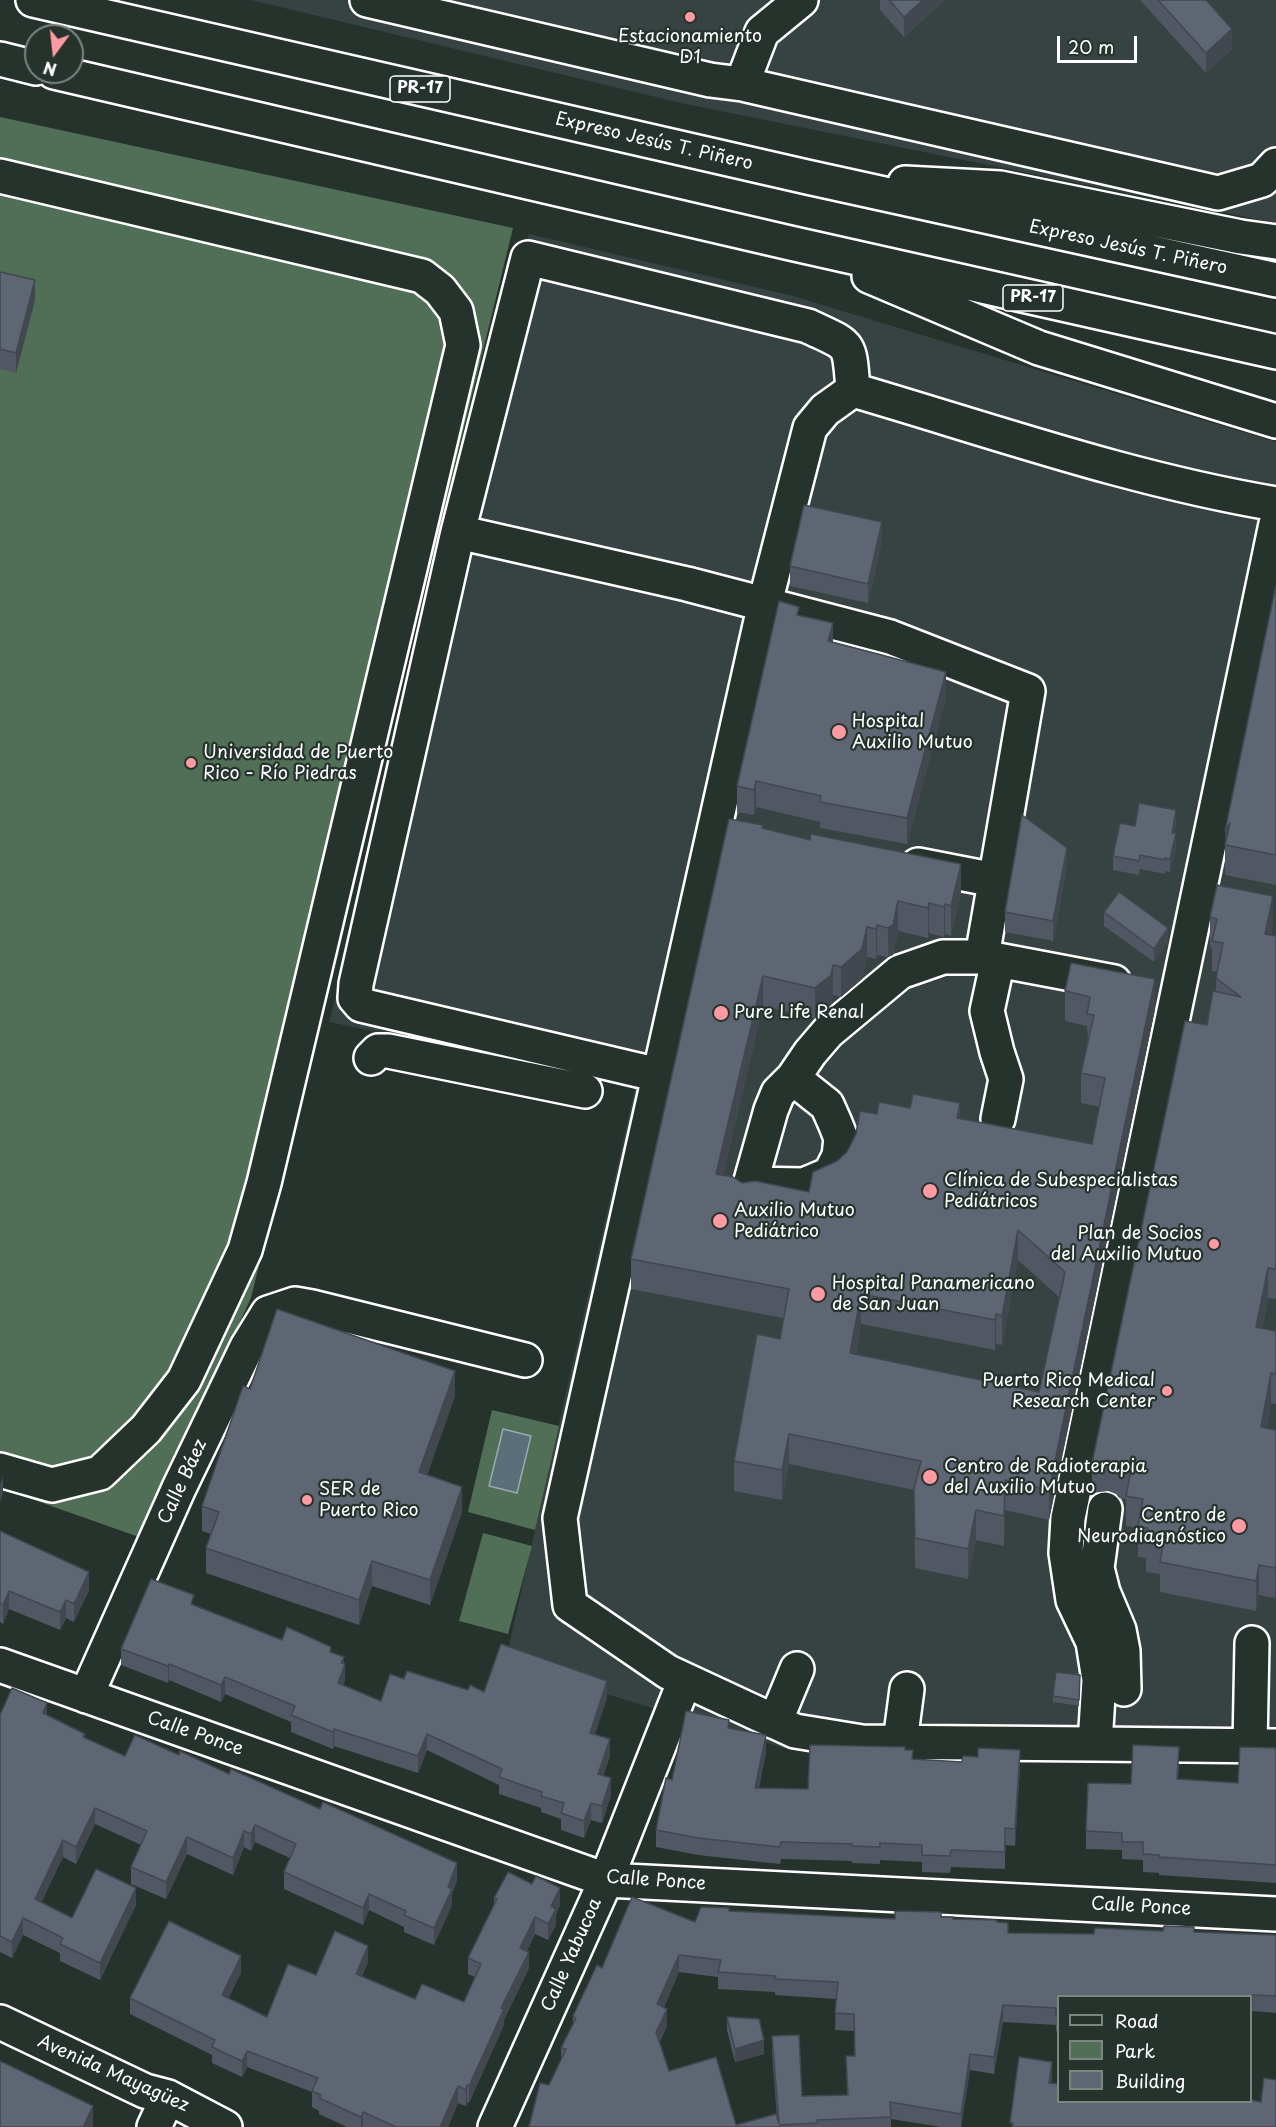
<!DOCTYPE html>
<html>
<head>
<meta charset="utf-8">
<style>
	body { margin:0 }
	#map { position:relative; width:1276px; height:2127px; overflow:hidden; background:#26332d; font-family:"Playpen Sans",sans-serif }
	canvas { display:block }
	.legend { position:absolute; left:1057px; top:1995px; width:195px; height:108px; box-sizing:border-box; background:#26332d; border:2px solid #7d8581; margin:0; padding:8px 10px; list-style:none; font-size:18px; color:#fff }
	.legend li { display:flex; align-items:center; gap:12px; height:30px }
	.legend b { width:30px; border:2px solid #7d8581 }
	.north { position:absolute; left:24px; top:24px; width:60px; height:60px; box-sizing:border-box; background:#26332d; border:2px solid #7d8581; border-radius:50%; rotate:195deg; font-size:16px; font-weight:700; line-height:24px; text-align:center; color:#fff }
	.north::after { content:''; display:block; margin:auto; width:21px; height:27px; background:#ff9aa2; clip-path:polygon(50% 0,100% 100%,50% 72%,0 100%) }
	.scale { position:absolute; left:1057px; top:36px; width:80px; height:27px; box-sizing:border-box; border:3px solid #fff; border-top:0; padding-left:8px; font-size:18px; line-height:21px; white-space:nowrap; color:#fff; -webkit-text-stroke:4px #26332d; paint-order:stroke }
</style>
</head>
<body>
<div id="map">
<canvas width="1276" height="2127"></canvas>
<ul class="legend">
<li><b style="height:8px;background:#26332d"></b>Road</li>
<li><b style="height:16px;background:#516e56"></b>Park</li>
<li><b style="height:16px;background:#5e6573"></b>Building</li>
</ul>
<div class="north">N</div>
<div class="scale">20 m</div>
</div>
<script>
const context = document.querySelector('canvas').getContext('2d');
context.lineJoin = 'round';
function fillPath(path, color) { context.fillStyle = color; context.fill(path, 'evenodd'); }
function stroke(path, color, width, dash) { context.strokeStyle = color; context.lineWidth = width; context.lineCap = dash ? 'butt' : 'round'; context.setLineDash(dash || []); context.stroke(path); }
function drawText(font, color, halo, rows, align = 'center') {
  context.font = font + ' "Playpen Sans",sans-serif'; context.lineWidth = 4.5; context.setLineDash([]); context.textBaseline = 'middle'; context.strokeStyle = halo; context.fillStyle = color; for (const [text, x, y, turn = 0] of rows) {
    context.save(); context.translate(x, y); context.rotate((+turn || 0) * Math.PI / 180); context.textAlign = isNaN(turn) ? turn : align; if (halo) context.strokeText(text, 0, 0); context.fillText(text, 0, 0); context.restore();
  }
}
fillPath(new Path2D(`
	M251,0H1276V223L681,103Z
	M529,234L793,296L1276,442V1764L790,1750L505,1663L636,1084L329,1022Z`), '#374242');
fillPath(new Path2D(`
	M0,117L513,228L251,1298L139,1537L0,1488Z
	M492,1410L559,1426L535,1530L468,1512Z
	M483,1533L532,1546L508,1634L459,1621Z`), '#516e56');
const water = new Path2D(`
	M503,1429L531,1436L517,1493L489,1486Z`);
fillPath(water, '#59707b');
stroke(water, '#9ba9b0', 1.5);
const minor = new Path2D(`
	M367,0L710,80L742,84L1218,193L1262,180L1276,165
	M742,84L762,32L801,0
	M0,176L422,276L440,290L456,311L463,345L264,1183L245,1250L184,1380L146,1429L100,1473L52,1485L0,1470
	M853,390L825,410L810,428L765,603L560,1518L570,1605L668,1672L795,1731L862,1742L1095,1744
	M1276,524L1068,1518L1066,1553L1073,1600L1093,1642L1099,1680L1095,1744L1276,1746
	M458,532L687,584L890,637L1028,691L982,957L1114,982
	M918,865L995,880
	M371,1058L378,1051H388L585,1091
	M659,1075L361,1005L355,998L356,984L458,532L528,258L808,326C852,347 849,340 853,390C993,431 1132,480 1276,504
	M998,1119L1006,1079L997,1052L987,1011L998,960
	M750,1184L804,1185L830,1174L839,1156L841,1138L835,1123L827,1105L793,1078
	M747,1195L771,1110L778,1093L793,1078L810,1053L828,1032L900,972L943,957H982
	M1105,1509L1097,1568L1103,1592L1119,1630L1123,1651L1124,1689
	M0,1665L606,1880L1276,1914
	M86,1696L179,1488L247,1347L268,1313L295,1304L312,1307L525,1360
	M775,1722L797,1669
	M900,1742L907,1689
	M1250,1746L1252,1643
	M0,2022L145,2091L168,2097L225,2127
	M154,2127L168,2097
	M495,2127L606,1880L685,1680`);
const highway = new Path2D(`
	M33,0L807,177L1276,280
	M0,59L36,68
	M54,72L790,243L1276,352
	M905,183L1000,188L1241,237L1276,242
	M869,276L1039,348L1276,421`);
stroke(minor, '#fff', 38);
stroke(highway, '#fff', 38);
stroke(minor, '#26332d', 33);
stroke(highway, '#26332d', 33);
fillPath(new Path2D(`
	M880,0H945L904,37L880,10Z
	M1140,0H1206L1232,49L1206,73Z
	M0,272L35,300L16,373L0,369Z
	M882,542L868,603L790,586V566Z
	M1276,585V885L1225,875V860V861V831Z
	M799,615L833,642L946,698L907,844L820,828V822L756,807L754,815L737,812V786Z
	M1176,824L1174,833L1176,847L1170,872L1165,871V874L1140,869L1139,875L1113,870V856L1135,826Z
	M763,829L961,894L951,936L945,934L944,937L929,933L928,938L898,931L893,955L888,957L877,955L876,959L867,957L862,979L841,997L833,995L831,1005L815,1018L763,1006L723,1175L742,1183L809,1192L847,1152L877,1114L960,1118L1092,1144L1099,1107L1081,1103V1073L1088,1044L1087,1026L1065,1021V991L1155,1009L1049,1520L1005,1510L1004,1546L976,1540L968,1579L915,1568L914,1490L789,1464L782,1500L734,1491V1461L780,1339L783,1318L631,1289V1259ZM1018,1260L1059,1297L1039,1392L856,1354L861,1324L995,1350L996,1344L1002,1345Z
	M1067,868L1053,941L1005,932V912Z
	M1104,912L1168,941L1154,962L1104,926Z
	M1210,917L1273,926L1271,935L1276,936V1299L1268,1298L1262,1329L1276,1331V1404L1271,1403L1267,1428L1276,1430V1595L1275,1598L1259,1595L1256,1611L1160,1592V1574L1146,1572V1558L1138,1557V1528L1126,1526V1499L1119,1498L1116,1494L1108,1491L1092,1493V1463L1216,992V978L1217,972L1212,971V948L1210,947Z
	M250,1389L455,1396L427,1475L462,1512L430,1605L372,1586L359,1625L206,1573V1548L211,1534L202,1531V1506Z
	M0,1531L89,1590L74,1622L66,1618L60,1630L9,1609L3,1624L0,1622Z
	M194,1605L282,1640L331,1653L344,1664L345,1681L343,1686L381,1701L404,1679L468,1690L607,1697L595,1734L610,1756L603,1776L611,1795L602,1823L591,1820L584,1838L561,1830V1819L541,1812V1808L499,1794V1785L427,1750L418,1773L334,1746L333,1749L291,1732V1722L225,1694L221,1702L169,1680L168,1683L121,1665V1649Z
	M1080,1675L1079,1706L1053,1702V1696Z
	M0,1715H47L85,1738L125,1756L457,1880L452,1894V1905L434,1945L404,1932V1927L369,1910L363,1925L284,1889V1872L290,1858L255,1842L251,1851L244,1847L233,1875L187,1854L166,1899L131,1884V1867L141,1845L95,1824L76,1864L63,1857L41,1902L72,1918L136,1905L100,1980L60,1961V1953L23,1935L12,1958L0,1952Z
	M729,1729L766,1752L759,1788L808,1789L905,1750L913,1759L1020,1767L1015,1846L1005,1845V1869L951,1867L950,1873L922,1872V1862L880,1860V1864L852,1863V1861L781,1859L780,1864L698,1855L656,1847V1830L672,1780Z
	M1276,1748V1883L1159,1875V1873L1143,1872V1860L1122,1859V1850L1086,1849V1831L1131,1784L1179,1765L1178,1779L1238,1783Z
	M494,1898L560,1905L556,1914V1925L548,1940L535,1934L527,1951L529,1968L504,2020V2025L469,2103L467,2102L466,2106L458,2103L448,2127H347L319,2114V2111L312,2107V2092L247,2067L242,2077L212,2063V2055L130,2014V1998L241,1973L228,1998L267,2017L316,1975L368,1962L362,1976L415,1999L464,2002L475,1977L468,1974V1958L494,1905Z
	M729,1911L895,1919L941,1917L953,1919L997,1922L1008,1933L1094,1934L1163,1931L1194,1932L1276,1935V2013L1252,2011L1251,2031V1996H1059V2032L1056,2031V2025L1003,2022L994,2074L970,2070L961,2127H941L891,2119V2127H529L561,2059V2048L573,2024V2016L602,1968L695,1922ZM679,1972L718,1977V1989L775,1992V1995L836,1999L835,2030L854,2031V2056H846L847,2095L802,2096L772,2036V2052L777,2117L736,2125L669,2071L660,2042L667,2026L664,2007Z
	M727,2017L764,2054L735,2062L727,2030Z`), '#515763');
fillPath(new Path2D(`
	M923,0H945L904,37V17Z
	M1232,29V49L1206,73V53Z
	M35,280V300L16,373V353Z
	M882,522V542L868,603V584Z
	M833,623V649L828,641Z
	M946,672V698L907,844V818Z
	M756,781V807L754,815V790Z
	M1176,810V824L1172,846V833Z
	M1230,823L1225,845V861V831Z
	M1176,833V847L1170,872V859Z
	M1067,848V868L1053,941V921Z
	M961,864V894L951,936V906Z
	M1273,896V926L1265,964V934Z
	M898,901V931L893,955L888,957V928Z
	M929,903V933L928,938V908Z
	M945,904V934L944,937V907Z
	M877,925V955L876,959V929Z
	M867,927V957L862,979L841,997V967Z
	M1168,928V941L1154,962V949Z
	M833,965V995L831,1005L815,1018V988Z
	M763,976V1006L716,1204V1174Z
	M1155,979V1009L1049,1520V1490Z
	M960,1103V1133L957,1118Z
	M1018,1230V1260L1002,1345V1316Z
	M1268,1268V1298L1256,1358V1327Z
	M861,1294V1324L850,1383V1353Z
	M996,1314V1344L995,1350V1320Z
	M455,1371V1396L419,1498V1472Z
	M1271,1373V1403L1261,1457V1427Z
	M789,1434V1464L782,1500V1470Z
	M3,1476V1494L0,1502V1484Z
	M1005,1480V1510L1004,1546V1516Z
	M462,1487V1512L430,1605V1580Z
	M976,1510V1540L968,1579V1549Z
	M372,1561V1586L359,1625V1600Z
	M1259,1565V1595L1256,1611V1581Z
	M1276,1565V1595L1275,1598V1568Z
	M89,1572V1590L74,1622V1604Z
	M9,1591V1609L3,1624V1605Z
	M66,1600V1618L60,1630V1612Z
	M344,1657V1669L345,1664V1681L338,1700V1683L341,1663Z
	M169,1664V1680L168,1683V1666Z
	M225,1677V1694L221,1702V1685Z
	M607,1681V1697L590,1749V1733Z
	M47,1703V1719L43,1713Z
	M334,1729V1746L333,1749V1732Z
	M427,1734V1750L418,1773V1756Z
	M766,1735V1752L755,1805V1788Z
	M610,1739V1756L598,1791V1774Z
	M1020,1750V1767L1015,1846V1829Z
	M611,1778V1795L602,1823V1806Z
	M591,1803V1820L584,1838V1821Z
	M95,1808V1824L76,1864V1847Z
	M255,1825V1842L251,1851V1834Z
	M244,1831V1847L233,1875V1858Z
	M187,1837V1854L166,1899V1882Z
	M63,1840V1857L35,1916V1899Z
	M457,1863V1880L452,1894V1905L434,1945V1928Z
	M136,1888V1905L100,1980V1963Z
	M560,1888V1905L556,1914V1925L548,1940V1924L551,1906Z
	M369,1894V1910L363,1925V1908Z
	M535,1917V1934L520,1965V1948Z
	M23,1918V1935L12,1958V1942Z
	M368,1946V1962L356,1990V1974Z
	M529,1952V1968L504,2020V2025L469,2103V2086L501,2008Z
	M679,1955V1972L657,2021V2004Z
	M241,1956V1973L222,2012V1995Z
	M1252,1995V2011L1251,2031V2014Z
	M1003,2005V2022L994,2074V2057Z
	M667,2009V2026L656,2049V2032Z
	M764,2040V2054L735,2062V2049Z
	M247,2051V2067L242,2077V2061Z
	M970,2054V2070L961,2127V2114Z
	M1052,2062V2079L1049,2099V2083Z
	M467,2085V2102L466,2106V2090Z
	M458,2086V2103L448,2127H440Z
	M93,2106V2127H83Z
	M363,2112V2127H361V2117Z`), '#424750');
const building = new Path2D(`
	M889,0H923L904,17Z
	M1158,0H1206L1232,29L1206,53Z
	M0,272L35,280L16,353L0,349Z
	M804,505L882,522L868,584L790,566Z
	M1276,585V855L1225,845L1230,823L1225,831Z
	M779,601L799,607L797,615L833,623L828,641L946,672L907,818L820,802L821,796L756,781L754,790L737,786Z
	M1139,803L1176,810L1172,833H1176L1170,859L1165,858V860L1140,855L1139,861L1113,856L1120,823L1135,826Z
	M1022,815L1067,848L1053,921L1005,912Z
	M729,819L763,825L762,828L810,840L811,834L961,864L951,906L945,904L944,907L929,903L928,908L898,901L893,925L888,928L877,925L876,929L867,927L862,949L841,967L833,965L831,975L815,988L763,976L716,1174L733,1177L742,1183L755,1181L809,1192L813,1172L837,1161L847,1152L856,1134L860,1111L877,1114L879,1102L910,1108L913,1094L960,1103L957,1118L1092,1144L1105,1078L1081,1073L1094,1015L1087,1014L1090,997L1065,991L1071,963L1155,979L1049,1490L1005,1480L1004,1516L976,1510L968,1549L915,1538L914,1489L921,1461L789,1434L782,1470L734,1461L757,1334L780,1339L789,1289L631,1259ZM1018,1230L1065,1272L1039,1392L850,1353L861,1294L995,1320L996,1314L1002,1316Z
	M1217,885L1273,896L1265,934L1276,936V1269L1268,1268L1256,1327L1276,1331V1374L1271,1373L1261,1427L1276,1430V1565L1275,1568L1259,1565L1256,1581L1160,1562L1163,1545L1146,1542L1148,1528L1138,1527L1143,1499L1126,1496L1131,1470L1119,1468L1116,1464L1108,1460L1092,1463L1185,1021L1207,1025L1213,991L1241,997L1216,978L1223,943L1212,941L1217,919L1210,917Z
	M1119,892L1168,928L1154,949L1104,912Z
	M277,1309L455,1371L419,1472L462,1487L430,1580L372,1561L359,1600L206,1548L219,1512L202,1506L243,1386L250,1389Z
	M0,1531L89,1572L74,1604L66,1600L60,1612L9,1591L3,1605L0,1604Z
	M151,1579L194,1595L191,1604L282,1640L287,1627L331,1647L330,1652L344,1657L341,1663L345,1664L338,1683L381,1701L390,1674L404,1679L407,1671L468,1690L470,1685L484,1692L501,1644L607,1681L590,1733L610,1739L598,1774L611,1778L602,1806L591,1803L584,1821L561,1813L564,1803L541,1796L542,1792L499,1777L502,1769L427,1734L418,1756L334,1729L333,1732L291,1715L295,1706L225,1677L221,1685L169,1664L168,1666L121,1649Z
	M1056,1672L1080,1675L1079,1700L1053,1696Z
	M12,1688L47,1703L43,1713L85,1734L83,1737L125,1756L135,1735L179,1755L180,1751L229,1774L231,1769L320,1809L323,1802L457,1863L448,1887L452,1889L434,1928L404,1915L406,1911L369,1894L363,1908L284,1872L296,1844L255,1825L251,1834L244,1831L233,1858L187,1837L166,1882L131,1867L147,1831L95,1808L76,1847L63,1840L35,1899L72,1918L96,1869L136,1888L100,1963L60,1944L63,1938L23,1918L12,1942L0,1936V1715Z
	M686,1711L729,1720L728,1728L766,1735L755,1788L808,1789L810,1745L905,1747V1750H913L912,1759L962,1762L963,1756L978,1757V1748L1020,1750L1015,1829L1005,1828V1852L951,1850L950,1856L922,1855V1845L880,1843V1847L852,1846V1844L781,1842L780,1847L698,1838L656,1830L666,1778L672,1780Z
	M1133,1745L1179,1747L1177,1779L1238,1783L1240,1747L1276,1748V1865L1159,1857V1855L1143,1854V1842H1122V1833L1086,1831L1088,1783L1131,1784Z
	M508,1872L532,1884L536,1876L560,1888L551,1906L556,1909L548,1924L535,1917L520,1948L529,1952L501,2008L504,2009L469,2086L467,2085L466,2090L458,2086L440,2127H396L363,2112L361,2117L319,2098L321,2095L312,2091L318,2078L247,2051L242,2061L212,2047L215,2040L130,1998L169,1921L241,1956L222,1995L267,2017L288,1964L316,1975L335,1931L368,1946L356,1974L415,1999L422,1984L464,2002L481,1964L468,1958L497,1899L494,1898Z
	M632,1897L695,1922L701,1907L729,1908V1911L895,1919V1911L941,1912V1917H953V1919L997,1920V1922L1008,1923V1933L1094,1934L1095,1928L1163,1931L1164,1926L1194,1927V1932L1276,1935V1996L1252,1995L1251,2014V1996H1059V2015H1056V2008L1003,2005L994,2057L970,2054L961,2114L890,2102L891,2117L817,2120V2123L780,2125V2127H529L540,2083L549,2085L566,2049L561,2048L576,2018L573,2016L597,1965L602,1968ZM679,1955L721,1960L718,1972L776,1976L775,1979L838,1982L835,2013L854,2014L855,2056H846L848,2095L802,2096L799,2035L772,2036L779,2123L776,2114L736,2125L716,2057L669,2071L656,2032L667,2009L657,2004Z
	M727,2017L759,2019L764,2040L735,2049Z
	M1019,2057L1052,2062L1049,2083L1059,2084V2102H1251V2100L1261,2102L1264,2078L1276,2080V2127H1012L1013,2123H1010Z
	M0,2061L93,2106L83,2127H0Z`);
fillPath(building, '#5e6573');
stroke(building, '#424750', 1.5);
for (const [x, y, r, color] of [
	[690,17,6,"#ff9aa2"],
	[839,732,8,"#ff9aa2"],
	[191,763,6,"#ff9aa2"],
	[721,1013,8,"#ff9aa2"],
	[930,1191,8,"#ff9aa2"],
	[720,1221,8,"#ff9aa2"],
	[1214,1244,6,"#ff9aa2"],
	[818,1294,8,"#ff9aa2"],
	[1167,1391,6,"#ff9aa2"],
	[930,1477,8,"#ff9aa2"],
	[307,1500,6,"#ff9aa2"],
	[1239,1526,8,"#ff9aa2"]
]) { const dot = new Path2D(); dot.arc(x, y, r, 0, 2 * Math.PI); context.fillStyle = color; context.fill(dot); stroke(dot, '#26332d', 2); }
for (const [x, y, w] of [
	[420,89,60],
	[1033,298,60]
]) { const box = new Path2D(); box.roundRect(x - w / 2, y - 13, w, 26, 4.5); context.fillStyle = '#26332d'; context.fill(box); stroke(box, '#fff', 1.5); }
drawText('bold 16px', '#fff', null, [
	["PR-17",420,89],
	["PR-17",1033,298]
]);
drawText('18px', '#fff', '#26332d', [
	["Estacionamiento",690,37,"center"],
	["D1",690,58,"center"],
	["Hospital",852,722],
	["Auxilio Mutuo",852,743],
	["Universidad de Puerto",203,753],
	["Rico - Río Piedras",203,774],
	["Pure Life Renal",734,1013],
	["Clínica de Subespecialistas",944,1181],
	["Pediátricos",944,1202],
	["Auxilio Mutuo",734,1211],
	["Pediátrico",734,1232],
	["Plan de Socios",1202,1234,"right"],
	["del Auxilio Mutuo",1202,1255,"right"],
	["Hospital Panamericano",832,1284],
	["de San Juan",832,1305],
	["Puerto Rico Medical",1155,1381,"right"],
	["Research Center",1155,1402,"right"],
	["Centro de Radioterapia",944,1467],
	["del Auxilio Mutuo",944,1488],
	["SER de",319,1490],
	["Puerto Rico",319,1511],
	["Centro de",1226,1516,"right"],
	["Neurodiagnóstico",1226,1537,"right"]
], 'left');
drawText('18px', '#fff', '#26332d', [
	["Expreso Jesús T. Piñero",654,142,13],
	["Expreso Jesús T. Piñero",1128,248,12],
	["Calle Báez",183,1482,-65],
	["Calle Ponce",195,1734,19],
	["Calle Ponce",656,1881,4],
	["Calle Ponce",1141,1907,3],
	["Calle Yabucoa",572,1955,-66],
	["Avenida Mayagüez",113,2074,24]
]);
</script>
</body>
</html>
